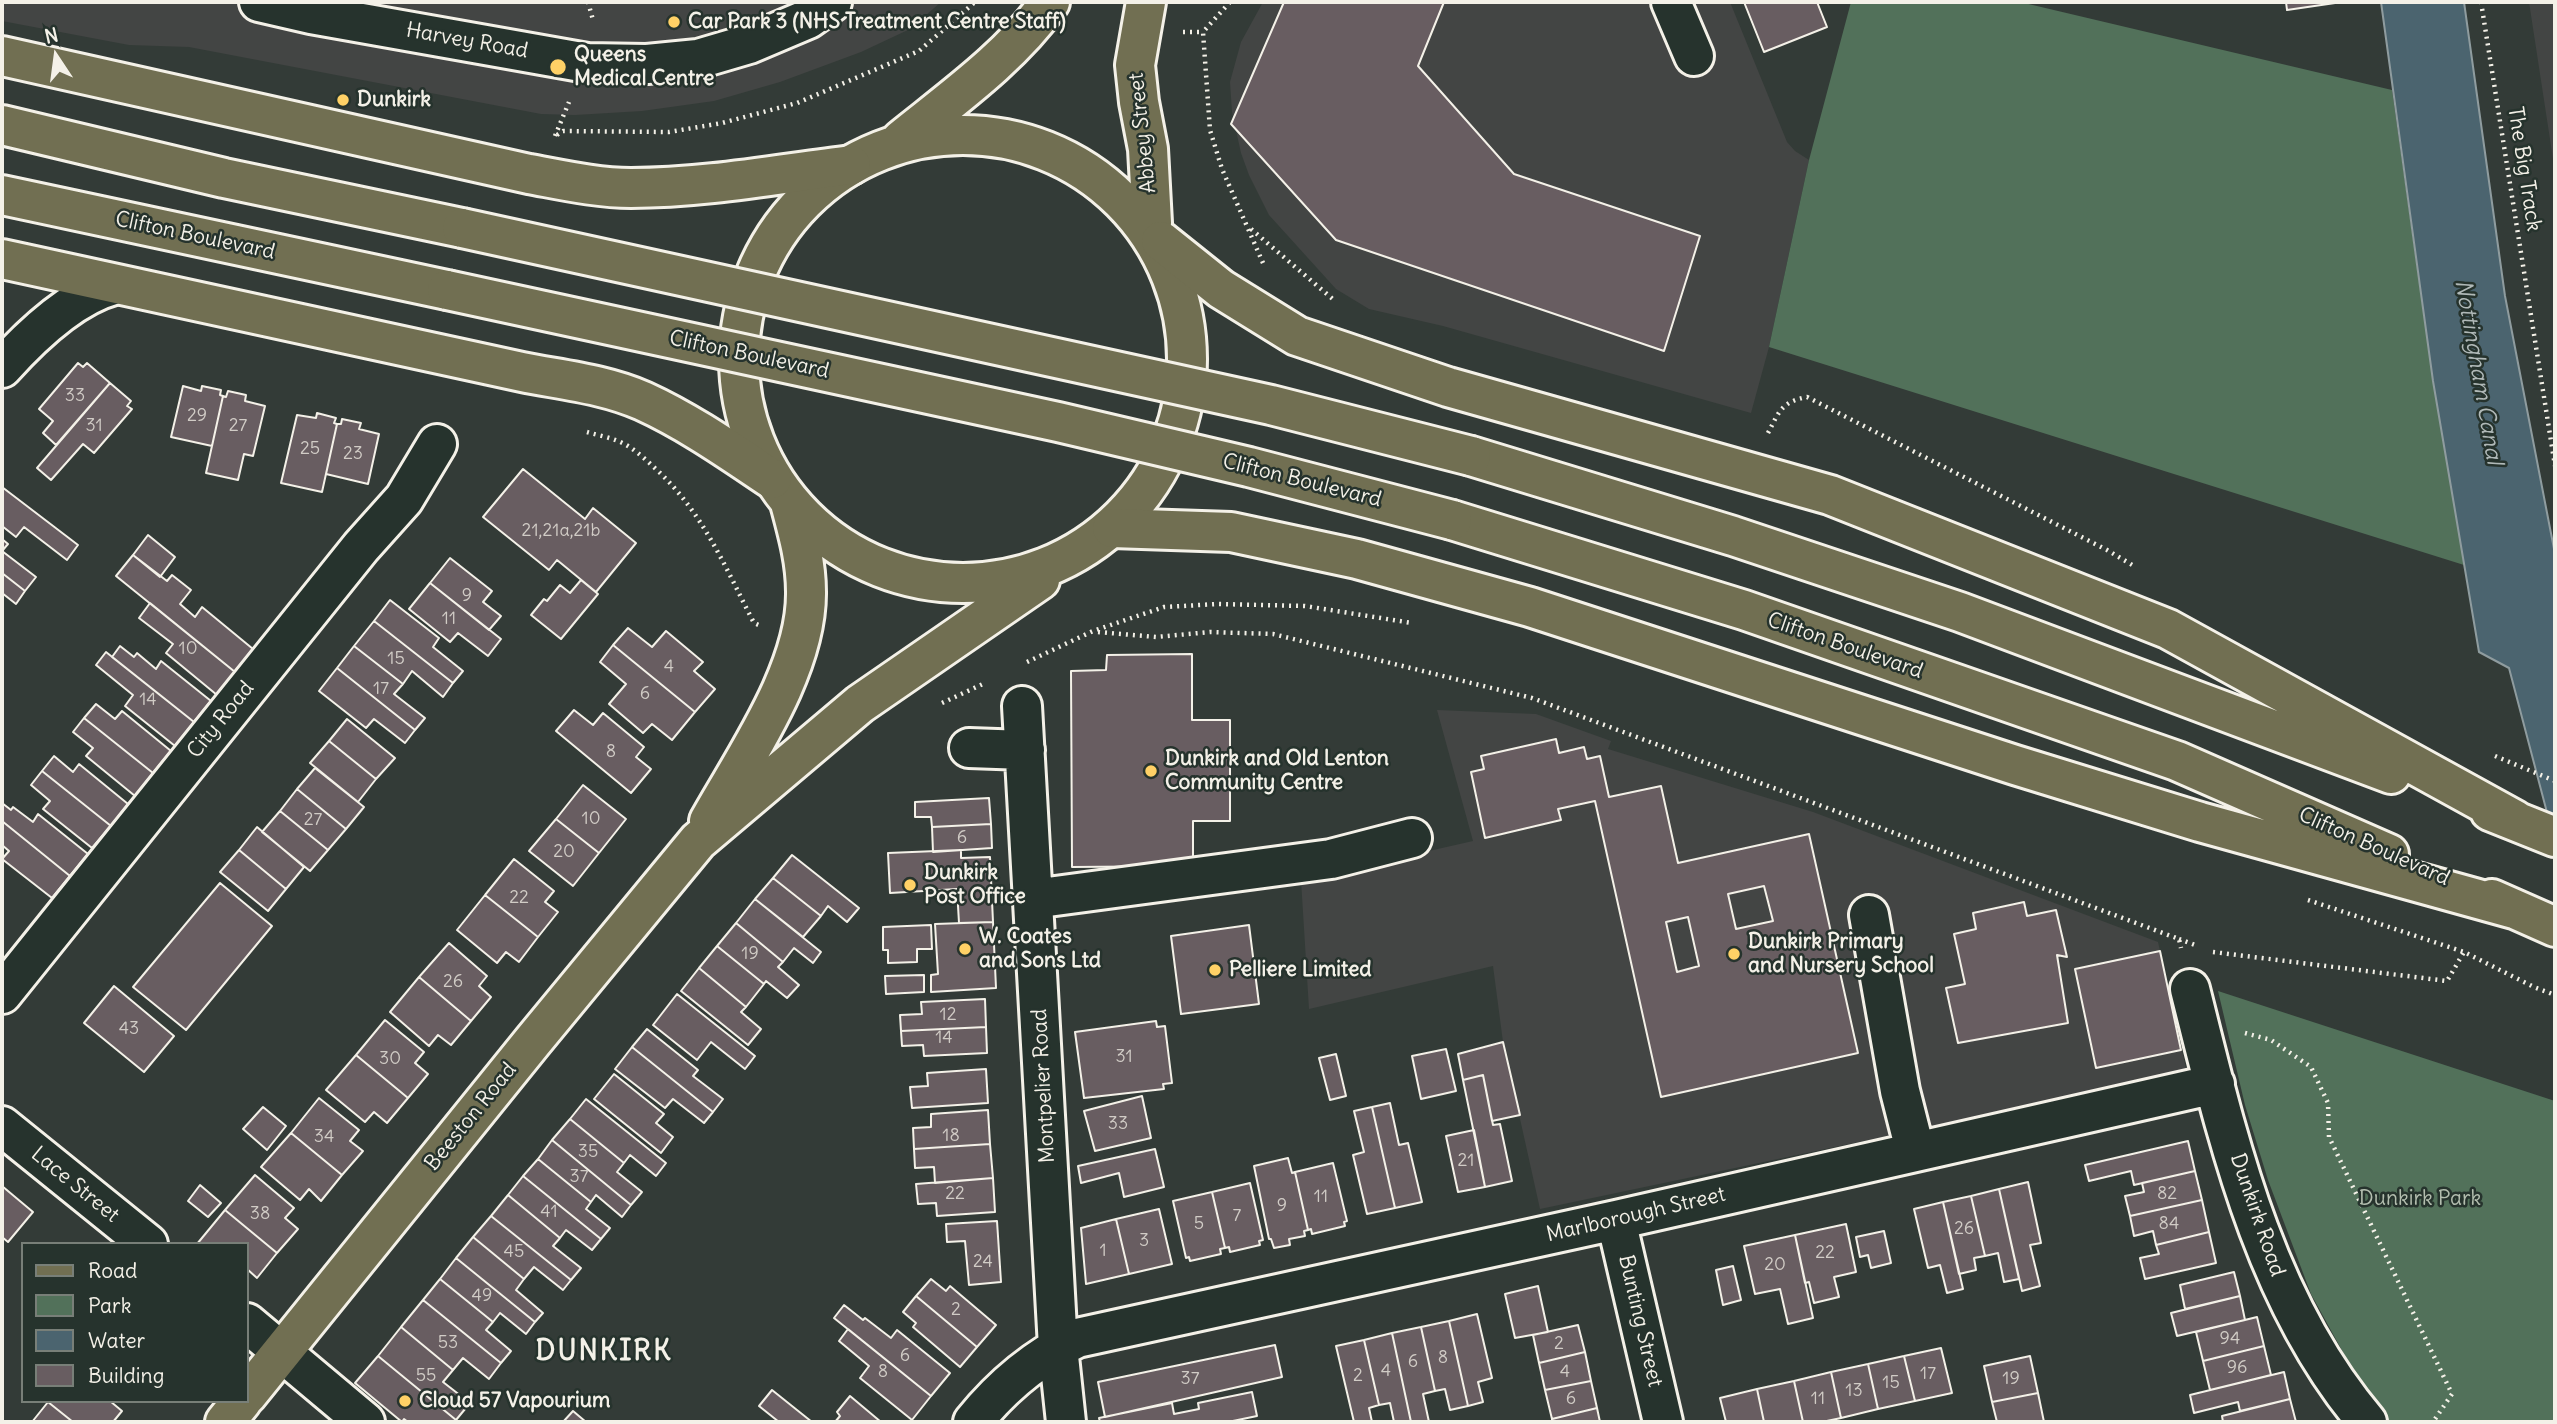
<!DOCTYPE html>
<html>
<head>
<meta charset="utf-8">
<style>
	body { margin:0 }
	#map { position:relative; width:2557px; height:1424px; overflow:hidden; background:#333b37; font-family:Delius,sans-serif }
	canvas { display:block }
	.frame { position:absolute; inset:0; border:4px solid #f4f1e8; pointer-events:none }
	.legend { position:absolute; left:21px; top:1242px; width:228px; height:161px; box-sizing:border-box; background:#26332d; border:2px solid #787f78; margin:0; padding:9px 12px; list-style:none; font-size:21px; color:#f4f1e8 }
	.legend li { display:flex; align-items:center; gap:14px; height:35px }
	.legend b { width:35px; border:2px solid #787f78 }
	.north { position:absolute; left:21px; top:21px; width:70px; height:70px; -webkit-text-stroke:5px #26332d; paint-order:stroke; rotate:347deg; font-size:19px; font-weight:700; line-height:28px; text-align:center; color:#f4f1e8 }
	.north::after { content:''; display:block; margin:auto; width:24px; height:32px; background:#f4f1e8; clip-path:polygon(50% 0,100% 100%,50% 72%,0 100%) }
</style>
</head>
<body>
<div id="map">
<canvas width="2557" height="1424"></canvas>
<div class="frame"></div>
<ul class="legend">
<li><b style="height:9px;background:#716f52"></b>Road</li>
<li><b style="height:19px;background:#52715a"></b>Park</li>
<li><b style="height:19px;background:#4b646f"></b>Water</li>
<li><b style="height:19px;background:#685d61"></b>Building</li>
</ul>
<div class="north">N</div>
</div>
<script>
const context = document.querySelector('canvas').getContext('2d');
context.lineJoin = 'round';
function fillPath(path, color) { context.fillStyle = color; context.fill(path, 'evenodd'); }
function stroke(path, color, width, dash) { context.strokeStyle = color; context.lineWidth = width; context.lineCap = dash ? 'butt' : 'round'; context.setLineDash(dash || []); context.stroke(path); }
function drawText(font, color, halo, rows, align = 'center') {
  context.font = font + ' Delius,sans-serif'; context.lineWidth = 5; context.setLineDash([]); context.textBaseline = 'middle'; context.strokeStyle = halo; context.fillStyle = color; for (const [text, x, y, turn = 0] of rows) {
    context.save(); context.translate(x, y); context.rotate((+turn || 0) * Math.PI / 180); context.textAlign = isNaN(turn) ? turn : align; if (halo) context.strokeText(text, 0, 0); context.fillText(text, 0, 0); context.restore();
  }
}
fillPath(new Path2D(`
	M2,2H941L910,29L861,52L780,82L714,101L642,111L575,115L541,114L189,47L129,45L2,21Z
	M1263,2H1730L1787,142L1795,151L1809,160L1769,347L1751,413L1443,326L1369,309L1336,289L1269,215L1249,175L1241,153L1232,112L1230,82L1241,42Z
	M2529,2H2555V172Z
	M1437,710L1536,714L1611,741L1608,749L1813,812L2158,942L2187,1073L1540,1209L1503,1042L1493,966L1309,1009L1301,880L1473,841Z`), '#434544');
fillPath(new Path2D(`
	M1851,2H2020L2392,90L2433,381L2464,565L1769,347L1809,160Z
	M2218,991L2555,1101V1422H2386L2372,1405L2311,1294L2268,1180L2245,1105Z`), '#52715a');
const water = new Path2D(`
	M2381,2H2464L2505,296L2555,554V843L2509,668L2479,652L2433,381Z`);
fillPath(water, '#4b646f');
stroke(water, '#8f9c9f', 2);
const building = new Path2D(`
	M1284,2H1444L1418,66L1514,174L1700,236L1664,351L1336,240L1231,124Z
	M1744,2H1817L1827,27L1764,52Z
	M2286,2H2342L2287,10Z
	M78,363L83,367L87,363L110,383L56,445L43,433L53,421L39,409Z
	M110,383L131,401L127,406L132,409L94,453L83,444L51,480L37,468Z
	M183,386L201,391L202,386L221,390L220,395L223,396L212,446L171,437Z
	M228,391L246,395L245,401L265,406L253,456L244,454L238,480L206,473L223,396L226,397Z
	M317,413L336,418L334,423L337,424L322,492L281,483L297,415L316,418Z
	M342,419L361,423L359,429L379,434L368,484L326,474L337,424H341Z
	M523,469L585,519L593,508L636,543L596,592L557,560L549,570L483,517Z
	M2,487L78,545L67,560L24,527L16,537L2,526Z
	M148,535L175,557L160,577L133,555Z
	M2,539L8,544L2,551L36,577L25,591L2,573Z
	M133,555L167,581L172,575L191,590L180,604L195,617L202,607L253,649L235,672L116,576Z
	M450,558L492,591L483,602L501,616L489,630L430,583Z
	M2,573L25,591L16,604L2,593Z
	M581,580L598,594L561,639L531,615L544,599L547,601L560,585L570,593Z
	M430,583L501,639L488,656L458,633L450,642L409,609Z
	M390,600L439,638L433,647L463,671L453,683L374,621Z
	M150,603L235,672L217,695L166,653L173,644L139,618Z
	M374,621L453,683L443,697L412,671L403,684L354,646Z
	M628,628L652,647L666,631L703,662L694,671L715,689L695,712L613,645Z
	M613,645L695,712L672,740L652,724L643,733L609,704L626,684L600,662Z
	M120,646L134,657L137,653L156,669L161,661L211,701L194,722L112,657Z
	M354,646L403,684L394,694L425,718L415,730L337,668Z
	M106,652L194,722L175,746L125,706L133,695L96,665Z
	M1192,654V720H1230V821H1193V866L1072,867L1071,671L1106,670L1107,655Z
	M337,668L415,730L405,743L374,719L366,728L319,691Z
	M96,704L115,719L122,711L171,751L153,773L84,718Z
	M574,710L593,725L603,713L644,747L636,757L651,769L631,793L556,731Z
	M84,718L153,773L135,796L86,756L93,748L73,732Z
	M347,719L395,758L376,779L329,741Z
	M1556,739L1559,753L1584,747L1587,759L1600,756L1609,797L1661,786L1678,863L1809,834L1858,1053L1661,1097L1595,801L1558,809L1561,820L1485,838L1471,772L1484,769L1481,756ZM1764,886L1773,921L1736,929L1728,894ZM1688,917L1699,966L1677,972L1666,922Z
	M329,741L376,779L358,802L310,763Z
	M54,756L73,772L79,764L128,804L111,826L42,771Z
	M315,768L364,807L346,829L297,789Z
	M42,771L111,826L92,848L43,809L50,801L31,785Z
	M583,785L626,819L599,853L556,819Z
	M297,789L346,829L328,850L280,811Z
	M989,798L991,824L932,827L931,817H915V802Z
	M2,803L11,810L13,807L33,822L38,814L88,854L70,876L2,821Z
	M280,811L328,850L310,871L262,832Z
	M556,819L599,853L573,886L529,851Z
	M2,821L70,876L52,898L2,859L9,851L2,845Z
	M991,824L992,848L933,852L932,827Z
	M257,827L304,867L286,889L239,850Z
	M239,850L286,889L268,911L220,872Z
	M961,850V858L990,857L993,922L959,923L957,889L890,893L888,853Z
	M792,855L859,908L847,922L828,906L821,916L773,878Z
	M514,859L554,891L545,902L558,912L538,937L485,895Z
	M773,878L821,916L803,937L755,899Z
	M220,883L272,926L186,1030L133,987Z
	M485,895L538,937L519,962L506,952L497,963L457,930Z
	M755,899L821,952L813,963L794,948L783,962L736,923Z
	M2024,902L2027,916L2056,910L2067,957L2057,955L2068,1023L1958,1043L1946,988L1965,984L1954,934L1976,929L1973,913Z
	M993,922L996,988L931,992V975L938,974L935,924Z
	M736,923L783,962L778,967L799,985L787,998L766,981L764,984L717,946Z
	M931,925L932,949H917V962L888,963V950H883V927Z
	M1249,925L1259,1004L1181,1014L1171,936Z
	M449,943L487,976L479,986L491,997L471,1021L419,977Z
	M717,946L764,984L746,1007L699,968Z
	M2160,951L2181,1050L2096,1068L2075,969Z
	M699,968L746,1007L741,1012L761,1029L748,1045L681,991Z
	M924,975V992L886,994L885,976Z
	M419,977L471,1021L451,1045L438,1035L429,1046L390,1012Z
	M114,986L174,1036L144,1072L84,1023Z
	M677,994L755,1056L745,1069L711,1042L697,1060L653,1025Z
	M985,999L986,1027L901,1031L900,1015L922,1014L921,1002Z
	M385,1020L424,1052L415,1063L428,1074L408,1098L356,1055Z
	M1156,1021L1157,1027L1165,1026L1172,1083L1163,1084L1164,1089L1084,1098L1075,1032Z
	M986,1027L987,1053L924,1056L923,1045L902,1046L901,1031Z
	M647,1029L698,1070L693,1076L723,1099L713,1112L632,1047Z
	M1503,1042L1520,1115L1492,1121L1483,1075L1463,1080L1458,1054Z
	M632,1047L713,1112L704,1123L673,1099L665,1108L615,1069Z
	M1446,1049L1456,1091L1421,1099L1412,1056Z
	M1336,1054L1346,1096L1330,1100L1319,1058Z
	M356,1055L408,1098L387,1123L374,1112L365,1122L326,1090Z
	M986,1069L988,1103L912,1108L910,1087L928,1086L927,1073Z
	M614,1074L664,1114L656,1123L673,1137L661,1153L594,1099Z
	M1483,1075L1493,1125L1500,1124L1512,1181L1485,1187L1463,1080Z
	M1142,1096L1151,1138L1095,1151L1084,1111Z
	M319,1098L359,1130L350,1141L363,1151L342,1175L291,1133Z
	M586,1099L666,1163L656,1176L630,1155L624,1163L570,1119Z
	M1390,1103L1399,1145L1408,1143L1422,1202L1395,1208L1372,1107Z
	M263,1107L286,1126L267,1150L243,1129Z
	M1372,1107L1395,1208L1367,1214L1353,1155L1364,1152L1354,1111Z
	M988,1110L990,1144L914,1149L913,1128L931,1127V1114Z
	M570,1119L624,1163L617,1172L642,1192L631,1205L552,1140Z
	M1474,1130L1485,1187L1458,1192L1446,1136Z
	M291,1133L342,1175L321,1201L309,1189L300,1200L261,1167Z
	M552,1140L631,1205L622,1217L596,1195L591,1202L538,1159Z
	M2188,1141L2195,1171L2134,1185L2131,1171L2089,1181L2085,1165Z
	M990,1144L993,1178L935,1183L934,1167L915,1168L914,1149Z
	M1155,1149L1164,1187L1124,1197L1119,1173L1081,1183L1078,1166Z
	M1288,1158L1292,1173L1295,1172L1308,1230L1304,1231L1305,1236L1289,1239L1290,1245L1274,1248L1271,1239H1269L1254,1166Z
	M538,1159L591,1202L586,1209L610,1228L601,1239L523,1176Z
	M1333,1163L1347,1221L1344,1222L1345,1226L1312,1234L1311,1229L1308,1230L1295,1172Z
	M2195,1171L2202,1200L2130,1216L2125,1196L2144,1192L2142,1183Z
	M255,1175L294,1208L285,1218L298,1229L277,1253L225,1210Z
	M523,1176L601,1239L592,1250L566,1230L560,1238L508,1195Z
	M993,1178L995,1212L937,1216L936,1203L918,1204L916,1184Z
	M2028,1182L2041,1243L2030,1245L2040,1286L2022,1291L1999,1189Z
	M1250,1183L1263,1240L1259,1241L1260,1245L1230,1252L1229,1247L1225,1248L1212,1192Z
	M200,1185L221,1203L208,1217L188,1201Z
	M2,1186L33,1212L8,1242L2,1237Z
	M1999,1189L2019,1279L2004,1282L1998,1253L1985,1256L1971,1196Z
	M1212,1192L1225,1248L1220,1249L1221,1254L1190,1261L1189,1257L1186,1258L1173,1201Z
	M508,1195L560,1238L553,1246L581,1268L571,1280L491,1216Z
	M1971,1196L1985,1256L1974,1258L1976,1270L1959,1274L1943,1202Z
	M2202,1200L2209,1232L2156,1245L2153,1231L2134,1236L2130,1216Z
	M1943,1202L1963,1289L1947,1293L1940,1265L1928,1268L1914,1209Z
	M1159,1209L1172,1264L1129,1274L1116,1219Z
	M225,1210L277,1253L257,1278L247,1269V1244H197Z
	M491,1216L571,1280L563,1290L534,1267L524,1279L473,1237Z
	M1116,1219L1129,1274L1086,1284L1081,1228Z
	M997,1221L1001,1282L969,1285L965,1241L947,1242L946,1224Z
	M1846,1224L1856,1272L1834,1277L1839,1297L1814,1303L1809,1282L1805,1283L1795,1235Z
	M1884,1231L1891,1263L1871,1268L1868,1255L1860,1257L1856,1237Z
	M2209,1232L2216,1263L2145,1279L2140,1258L2159,1254L2156,1245Z
	M1795,1235L1813,1318L1788,1324L1780,1289L1755,1294L1744,1246Z
	M473,1237L524,1279L516,1290L543,1313L535,1322L456,1258Z
	M456,1258L535,1322L526,1334L500,1313L493,1322L440,1279Z
	M1733,1266L1741,1300L1723,1305L1716,1270Z
	M2234,1272L2240,1296L2185,1309L2180,1285Z
	M440,1279L493,1322L486,1330L511,1351L501,1363L423,1300Z
	M931,1279L946,1291L950,1286L996,1325L977,1347L916,1296Z
	M1538,1286L1548,1332L1515,1338L1505,1294Z
	M916,1296L977,1347L960,1367L913,1327L916,1323L903,1312Z
	M2240,1296L2245,1320L2177,1336L2171,1313Z
	M423,1300L501,1363L489,1379L463,1358L453,1370L401,1327Z
	M844,1305L863,1320L865,1318L891,1338L897,1330L950,1373L931,1396L834,1318Z
	M1477,1314L1492,1378L1478,1382L1483,1402L1468,1406L1449,1321Z
	M2257,1317L2264,1346L2203,1361L2196,1332Z
	M1449,1321L1468,1406L1450,1410L1445,1389L1435,1391L1421,1327Z
	M1578,1325L1585,1352L1539,1363L1533,1335Z
	M401,1327L453,1370L443,1382L470,1403L456,1420L378,1356Z
	M1421,1327L1435,1391L1423,1394L1429,1422H1411L1392,1333Z
	M848,1329L931,1396L912,1420L860,1378L869,1366L839,1341Z
	M1392,1333L1411,1422H1394L1390,1403L1379,1405L1364,1340Z
	M1364,1340L1379,1405L1369,1408L1372,1422H1354L1336,1346Z
	M1275,1345L1282,1377L1105,1417L1098,1382Z
	M2264,1346L2271,1375L2210,1390L2203,1361Z
	M1941,1348L1952,1393L1915,1401L1904,1356Z
	M1585,1352L1591,1381L1545,1390L1539,1363Z
	M378,1356L456,1420L459,1422H408L404,1419L402,1422L355,1383Z
	M1904,1356L1915,1401L1878,1409L1868,1364Z
	M2030,1356L2038,1393L1992,1402L1984,1366Z
	M1868,1364L1878,1409L1841,1418L1831,1372Z
	M1831,1372L1841,1418L1822,1422H1803L1794,1381Z
	M2284,1372L2290,1399L2240,1411L2238,1402L2194,1413L2190,1395Z
	M1591,1381L1597,1408L1552,1419L1545,1390Z
	M1794,1381L1803,1422H1764L1757,1389Z
	M1757,1389L1764,1422H1726L1720,1398Z
	M772,1390L812,1422H779L759,1406Z
	M1252,1392L1257,1416L1228,1422H1100L1099,1418L1172,1403L1174,1414L1199,1409L1198,1403Z
	M2038,1393L2044,1422H1997L1992,1402Z
	M850,1396L881,1422H835L840,1416L837,1412Z
	M2290,1399L2296,1422H2223L2222,1416Z
	M110,1401L122,1411L113,1422H73L48,1402Z
	M48,1402L73,1422H32Z
	M1597,1408L1600,1422H1552V1419Z
	M573,1411L586,1422H563Z`);
fillPath(building, '#685d61');
stroke(building, '#f4f1e8', 2);
const minor = new Path2D(`
	M259,2L311,14L587,63L647,64L698,59L749,44L808,19L832,2
	M1671,2L1694,56
	M2,368C30,337 73,296 114,285
	M1022,706L1058,1347L1066,1422
	M969,748L1025,750
	M1033,899L1331,859L1412,838
	M1869,915L1900,1091L1915,1150
	M2190,989C2228,1140 2264,1301 2367,1422
	M2,994L361,547L404,499L437,444
	M2,1126L148,1244
	M1616,1220L1663,1422
	M247,1323L365,1422
	M973,1422C1002,1386 1035,1358 1077,1338L1616,1220L2215,1084`);
const major = new Path2D(`
	M1146,2L1135,65L1139,102L1148,149L1152,223
	M739 359a224 224 0 1 1 448 0a224 224 0 1 1-448 0Z
	M901,140C953,98 1011,57 1050,2
	M709,821C746,755 807,669 806,592C806,561 798,533 790,503
	M247,1395L533,1041L698,841L860,704L1040,580
	M225,1422L242,1401`);
const highway = new Path2D(`
	M2,56L529,174C562,180 597,188 631,188C705,188 778,174 851,165
	M2,125L224,178L462,228
	M2,195L447,290
	M1161,241L1221,289L1297,336L1448,387L1830,495L2168,629L2515,820
	M2,259L522,372C562,380 605,384 643,401C689,422 730,451 772,479
	M1471,456L1733,536L1960,612L2391,774
	M1452,520L1744,610L2177,761L2389,854
	M1112,528L1231,532L1357,559L1530,607L2015,765L2200,822L2514,909
	M2490,811L2555,837
	M2492,899L2555,927`);
stroke(minor, '#f4f1e8', 44);
stroke(major, '#f4f1e8', 44);
stroke(highway, '#f4f1e8', 44);
stroke(new Path2D(`
	M588,2L593,20
	M1230,2L1203,32L1210,130L1222,169L1263,263
	M2481,2L2555,466
	M1183,32H1203
	M557,135L563,131L669,132L722,123L797,103L919,51L975,2
	M555,136L569,102
	M1251,229L1335,301
	M587,432C597,435 608,437 618,441C633,447 645,459 657,470C704,514 725,567 754,623L761,626
	M1768,433C1779,412 1781,402 1807,397L2107,550L2134,566
	M1098,632L1156,637L1210,632L1273,634L1532,698L2179,939L2181,948
	M1027,662L1093,631L1164,607L1218,604L1305,606L1412,623
	M942,703L985,683
	M2495,756L2555,781
	M2308,900L2464,952L2534,987L2555,995
	M2179,939L2195,945
	M2213,952L2447,981L2464,952
	M2245,1033L2271,1040L2311,1067L2328,1103L2329,1137L2452,1394L2433,1422`), '#f4f1e8', 4.5, [2, 5]);
stroke(minor, '#26332d', 38);
stroke(major, '#716f52', 38);
stroke(highway, '#716f52', 38);
const highwayBridge = new Path2D(`
	M462,228L1271,405L1471,456
	M447,290L1058,422L1249,467L1452,520`);
stroke(highwayBridge, '#f4f1e8', 44, []);
stroke(highwayBridge, '#716f52', 38);
for (const [x, y, r, color] of [
	[674,22,7,"#ffd166"],
	[558,67,9,"#ffd166"],
	[343,100,7,"#ffd166"],
	[1151,771,7,"#ffd166"],
	[910,885,7,"#ffd166"],
	[965,949,7,"#ffd166"],
	[1734,954,7,"#ffd166"],
	[1215,970,7,"#ffd166"],
	[405,1401,7,"#ffd166"]
]) { const dot = new Path2D(); dot.arc(x, y, r, 0, 2 * Math.PI); context.fillStyle = color; context.fill(dot); stroke(dot, '#26332d', 2.5); }
drawText('18px', '#d1ccc6', null, [
	["33",75,396],
	["29",197,416],
	["31",94,426],
	["27",238,426],
	["25",310,449],
	["23",353,454],
	["21,21a,21b",561,531],
	["9",467,596],
	["11",449,619],
	["10",188,649],
	["15",396,659],
	["4",669,667],
	["17",381,689],
	["6",645,694],
	["14",148,700],
	["8",611,752],
	["10",591,819],
	["27",313,820],
	["6",962,838],
	["20",564,852],
	["22",519,898],
	["19",750,954],
	["26",453,982],
	["12",948,1015],
	["43",129,1029],
	["14",944,1038],
	["31",1124,1057],
	["30",390,1059],
	["33",1118,1124],
	["18",951,1136],
	["34",324,1137],
	["35",588,1152],
	["21",1466,1161],
	["37",579,1177],
	["22",955,1194],
	["82",2167,1194],
	["11",1321,1197],
	["9",1282,1206],
	["41",549,1212],
	["38",260,1214],
	["7",1237,1216],
	["5",1199,1224],
	["84",2169,1224],
	["26",1964,1229],
	["3",1144,1241],
	["1",1103,1251],
	["45",514,1252],
	["22",1825,1253],
	["24",983,1262],
	["20",1775,1265],
	["49",482,1296],
	["2",956,1310],
	["94",2230,1339],
	["53",448,1343],
	["2",1559,1344],
	["6",905,1356],
	["8",1443,1358],
	["6",1413,1362],
	["96",2237,1368],
	["4",1386,1371],
	["8",883,1372],
	["4",1565,1372],
	["17",1928,1374],
	["55",426,1376],
	["2",1358,1376],
	["37",1190,1379],
	["19",2011,1379],
	["15",1891,1383],
	["13",1854,1391],
	["6",1571,1399],
	["11",1818,1399]
]);
drawText('bold 21px', '#f4f1e8', '#26332d', [
	["Car Park 3 (NHS Treatment Centre Staff)",688,22],
	["Queens",574,55],
	["Medical Centre",574,79],
	["Dunkirk",357,100],
	["Dunkirk and Old Lenton",1165,759],
	["Community Centre",1165,783],
	["Dunkirk",924,873],
	["Post Office",924,897],
	["W. Coates",979,937],
	["and Sons Ltd",979,961],
	["Dunkirk Primary",1748,942],
	["and Nursery School",1748,966],
	["Pelliere Limited",1229,970],
	["Cloud 57 Vapourium",419,1401]
], 'left');
drawText('21px', '#f4f1e8', '#26332d', [
	["Harvey Road",467,41,10],
	["Abbey Street",1143,133,-96],
	["The Big Track",2524,169,81],
	["Clifton Boulevard",195,236,12],
	["Clifton Boulevard",749,355,12],
	["Clifton Boulevard",1302,481,14],
	["Clifton Boulevard",1845,646,19],
	["City Road",221,720,-51],
	["Clifton Boulevard",2374,847,24],
	["Montpelier Road",1044,1086,-93],
	["Beeston Road",471,1117,-51],
	["Lace Street",75,1185,39],
	["Marlborough Street",1636,1215,-13],
	["Dunkirk Road",2257,1215,71],
	["Bunting Street",1640,1321,77]
]);
drawText('21px', '#b3beaf', '#26332d', [
	["Dunkirk Park",2420,1199]
]);
drawText('italic 23px', '#b0b9b8', '#26332d', [
	["Nottingham Canal",2478,372,80]
]);
context.letterSpacing = '2px';
drawText('bold 28px', '#f4f1e8', '#26332d', [
	["DUNKIRK",604,1352]
]);
context.letterSpacing = '0px';
</script>
</body>
</html>
